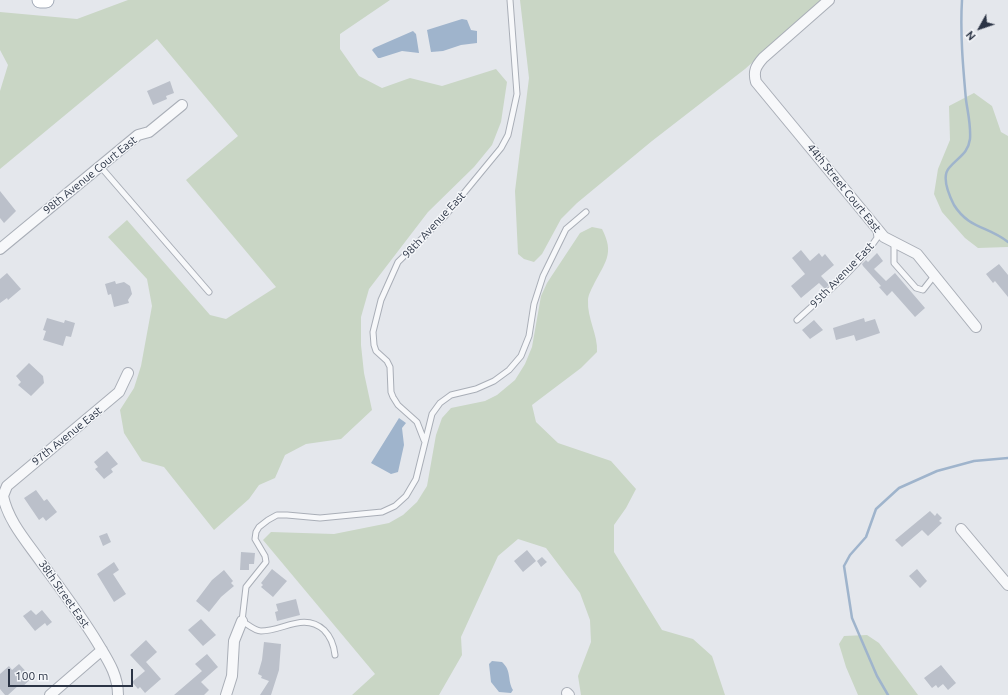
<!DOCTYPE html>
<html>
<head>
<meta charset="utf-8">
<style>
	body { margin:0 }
	#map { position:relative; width:1008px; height:695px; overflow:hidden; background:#e4e7ec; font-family:Ubuntu,sans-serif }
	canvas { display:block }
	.north { position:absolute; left:960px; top:8px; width:40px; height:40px; -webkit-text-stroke:3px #f4f6f9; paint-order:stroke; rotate:230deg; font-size:11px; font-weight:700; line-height:16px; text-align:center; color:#2b3445 }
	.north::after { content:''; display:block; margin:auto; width:14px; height:18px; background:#2b3445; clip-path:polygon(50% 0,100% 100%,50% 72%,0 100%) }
	.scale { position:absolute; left:8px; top:669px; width:125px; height:18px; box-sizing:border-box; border:2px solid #2b3445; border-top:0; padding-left:5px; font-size:12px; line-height:14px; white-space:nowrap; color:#2b3445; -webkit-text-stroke:3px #f4f6f9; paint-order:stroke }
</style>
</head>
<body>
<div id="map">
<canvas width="1008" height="695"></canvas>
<div class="north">N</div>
<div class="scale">100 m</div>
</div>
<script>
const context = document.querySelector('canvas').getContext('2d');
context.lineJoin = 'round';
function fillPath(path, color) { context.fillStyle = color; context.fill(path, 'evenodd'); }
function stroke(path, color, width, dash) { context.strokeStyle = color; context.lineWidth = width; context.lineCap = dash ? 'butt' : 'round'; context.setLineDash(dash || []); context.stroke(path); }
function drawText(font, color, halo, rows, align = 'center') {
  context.font = font + ' Ubuntu,sans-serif'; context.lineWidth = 3; context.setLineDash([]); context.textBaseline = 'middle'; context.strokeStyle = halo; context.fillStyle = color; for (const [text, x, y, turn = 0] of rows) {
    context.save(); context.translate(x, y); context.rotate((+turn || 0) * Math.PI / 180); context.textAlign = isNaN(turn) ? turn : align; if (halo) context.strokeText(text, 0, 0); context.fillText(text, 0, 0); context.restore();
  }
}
fillPath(new Path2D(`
	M128,0H390L340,34V49L359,76L382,88L410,78L442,86L496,69L507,82L501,122L492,145L474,167L428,212L369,289L361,317V345L364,373L372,410L341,439L306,444L285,455L275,478L259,485L249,499L214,530L164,467L142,461L124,433L120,410L134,388L141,366L152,306L147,279L108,237L127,220L210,315L226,319L276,287L186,180L238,136L157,39L0,169V91L8,65L0,50V12L77,19Z
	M520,0H822L745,69L652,141L577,203L561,219L542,254L534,262L524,259L518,254L515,191L529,78Z
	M974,93L992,106L1001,132L1008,136V247L978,248L965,238L942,212L934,194L938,169L950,140L949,106Z
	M592,227L602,229C615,254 605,262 593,286C591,290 588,296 588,300C587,319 598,334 597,352L581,368L532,405L536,422L558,443L611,461L636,489L626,508L614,525V552L662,630L693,639L712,656L725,695H581L578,676L591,642L590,620L580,593L546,548L518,539L498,556L461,637L462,655L439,695H352L375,674L263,540L271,532L334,534L389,523L403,515L417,502L427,486L436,435L442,418L451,408L485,401L497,395L515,380L525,364L532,347L541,296L547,283L580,233Z
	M867,635L879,643L918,695H858L846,667L839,644L844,636Z`), '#c9d6c5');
fillPath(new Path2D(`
	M462,19L467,20L471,30L477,31V43L461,45L443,51L431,52L427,30Z
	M413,31L416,34L419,53L402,51L380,58H378L372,50L374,48Z
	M399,418L406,423L402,428L404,445L398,472L391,474L371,463Z
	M492,661L502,662C512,671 507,680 513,690L511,693L499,692L491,682L489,664Z`), '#9fb4cc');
stroke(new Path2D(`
	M962,0C960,33 963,67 966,100C968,114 971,125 970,139C968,154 958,157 949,168C941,177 949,195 954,205C969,229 988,226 1008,242
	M888,695L877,676L852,618L844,566L850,555L866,537L876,509L899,488L937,471L974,461L1008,458`), '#9fb4cc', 2.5);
fillPath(new Path2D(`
	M170,81L174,93L166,96L167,99L153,105L147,91Z
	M0,191L16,211L4,223L0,218Z
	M801,250L810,261L819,253L822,257L825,254L834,265L821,276L829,285L825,289L819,283L801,298L791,286L805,274L792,258Z
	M877,253L883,261L874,269L886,281L895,273L925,308L915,317L892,291L887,296L879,287L881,286L863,266L862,264L866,260L868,262Z
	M999,264L1008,275V297L995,281L993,283L986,274Z
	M7,273L21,289L8,300L7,298L0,303V279Z
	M115,281L116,284L124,282L130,286L132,294L128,300L129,303L114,307L111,294L108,295L105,284Z
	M47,318L64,323L65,320L75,323L71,337L66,336L63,346L43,340L46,331L43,330Z
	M864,318L865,322L875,319L880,333L856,341L854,335L836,340L833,328Z
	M814,320L823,330L810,339L802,330Z
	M29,363L43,376L44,383L31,396L18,385L21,382L16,376Z
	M107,451L118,464L111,469L113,472L104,479L95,469L98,467L94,462Z
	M36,490L44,501L47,499L57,512L46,521L43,517L39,520L24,498Z
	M930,511L935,516L937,513L942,518L939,521L942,523L928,536L922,530L902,547L895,540Z
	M107,533L111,542L103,546L99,536Z
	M527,550L536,561L523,572L514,561Z
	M241,552L255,553L254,564H249V570H240Z
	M542,557L547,562L541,567L537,561Z
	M114,562L119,570L113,574L126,594L114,602L97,574Z
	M272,569L287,581L273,597L261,587L263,585L261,583Z
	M917,569L927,581L920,588L909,576Z
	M224,570L233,581L231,583L234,586L221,597L209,612L196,601L212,580Z
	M296,599L300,615L277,621L275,612L278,611L276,604Z
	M31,610L36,615L42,610L52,622L47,626L45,623L35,631L23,616Z
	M201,619L216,635L203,646L188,630Z
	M146,640L157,652L146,662L161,679L145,693L140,687L138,689L132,682L145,671L130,655Z
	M264,642L281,644L279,670L271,695H260L269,681L261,678L262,676L258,674L262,660Z
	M207,654L218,667L201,682L209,690L204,695H174L202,671L195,664Z
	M19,664L32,678L22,687L19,685L8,695H5L0,689V674L9,666L12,670Z
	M941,665L956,683L948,690L943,684L938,688L936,685L932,688L924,678Z`), '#bbc0ca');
const service = new Path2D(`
	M100,166L209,292
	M894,243V263L916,288L923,290L934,276
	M797,320C824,295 857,268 877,238L876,230
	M424,440L417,422L398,405L393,397L391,392L390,367L387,361L376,351L374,345L373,332L381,300L398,262L445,216L501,148L508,135L517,94L510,0
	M335,655C334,646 331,637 324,630C304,612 283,631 261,631C255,631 247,624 242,621L246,587L266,562L265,556L255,539L256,532L259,527L268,520L277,515H287L320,518L382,512L395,506L406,496L416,479L432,414L440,403L451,395L476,389L494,381L509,370L521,356L529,336L534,304L543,276L566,229L586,212`);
const minor = new Path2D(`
	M829,0L763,58C756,66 753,71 756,82L884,237L917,254L976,327
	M0,249L138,135L149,132L182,105
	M961,529L1008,585
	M567,693L569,695
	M50,695L102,650
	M118,695C118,674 107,659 97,642C80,614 60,588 41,562C27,542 8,521 3,496L7,486L119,392L128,373
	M226,695L232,676L234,641L242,621`);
const primary = new Path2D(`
	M40,0H46`);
stroke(service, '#a9aeb7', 7);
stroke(minor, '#a9aeb7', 12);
stroke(primary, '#a3abb8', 17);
stroke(service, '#f7f8fa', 5);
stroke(minor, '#f7f8fa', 10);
stroke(primary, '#fff', 15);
drawText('11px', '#2b3445', '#f4f6f9', [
	["98th Avenue Court East",90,175,-39],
	["44th Street Court East",844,188,51],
	["98th Avenue East",434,225,-47],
	["95th Avenue East",842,275,-46],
	["97th Avenue East",67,436,-39],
	["38th Street East",64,594,55]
]);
</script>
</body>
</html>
